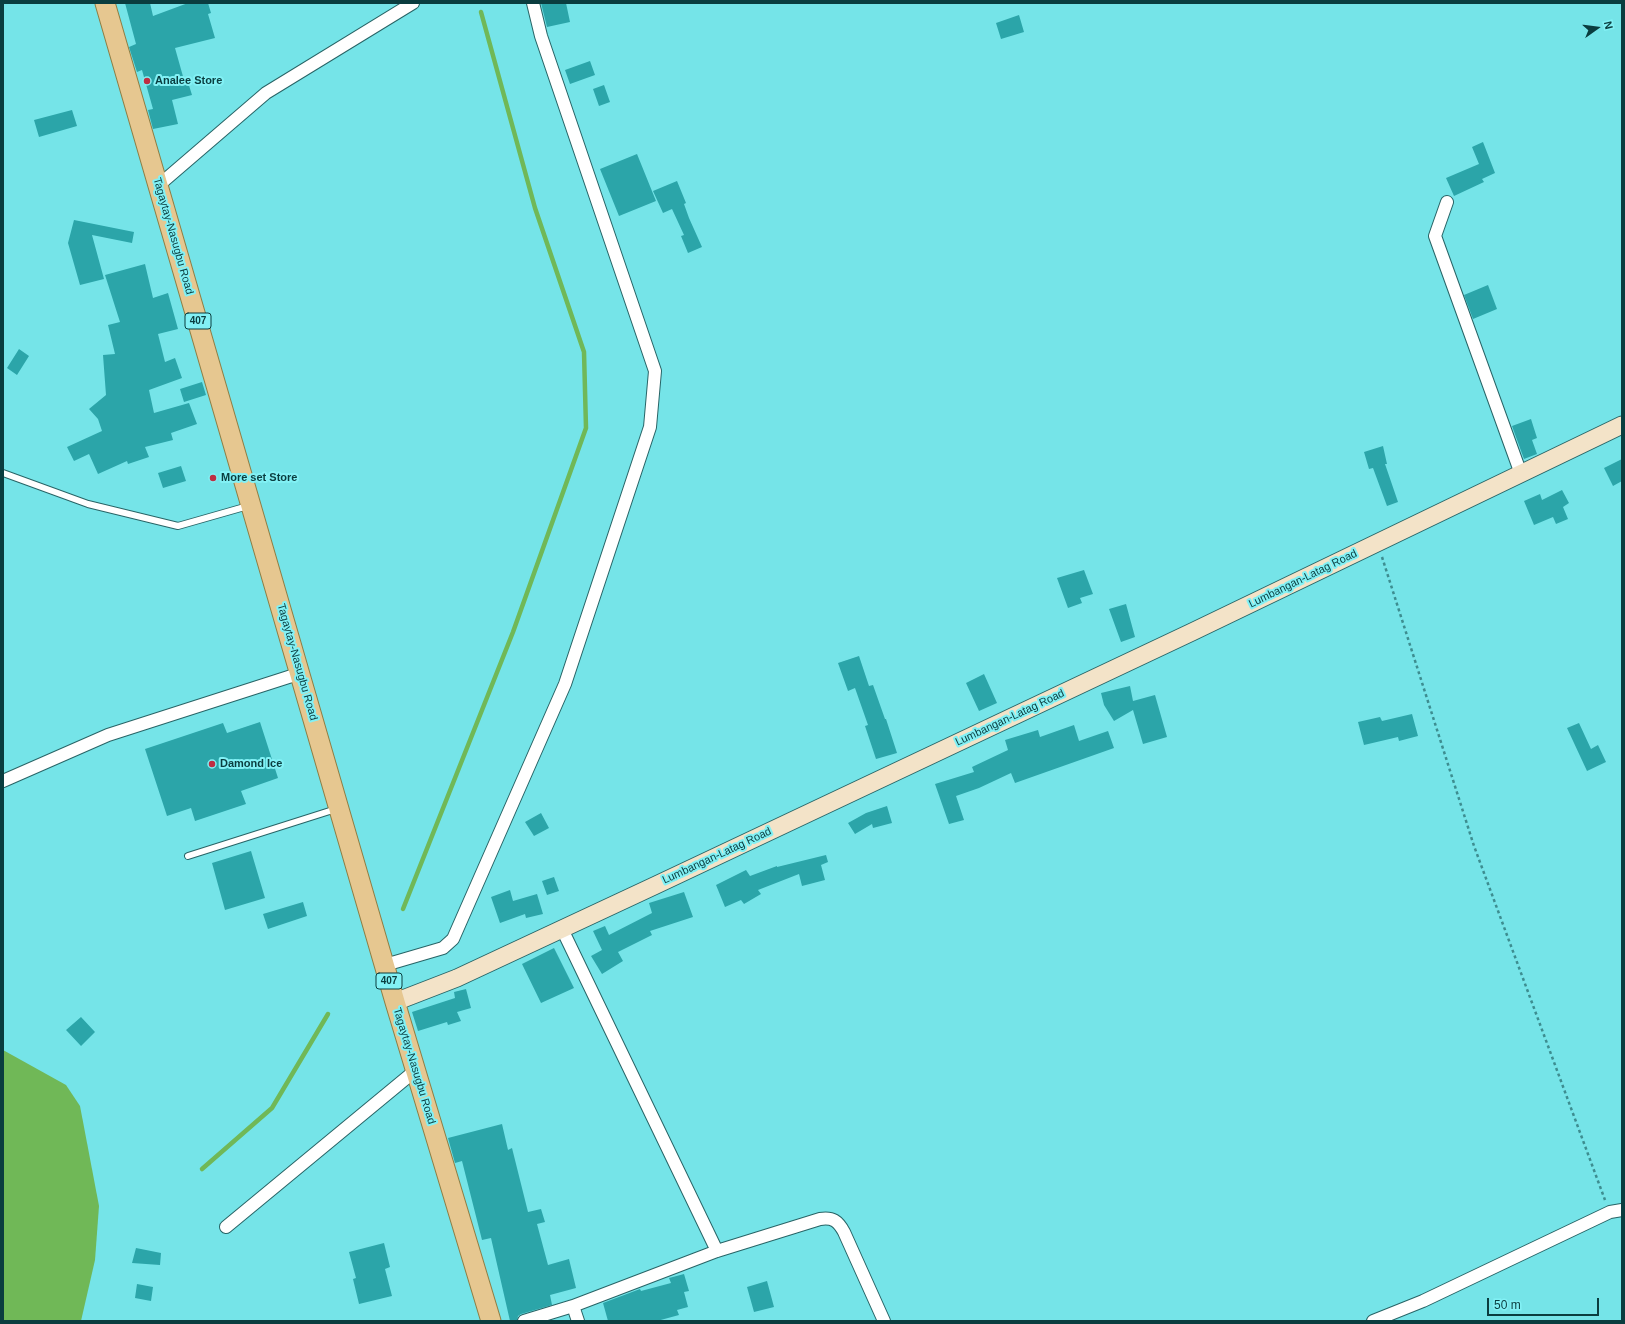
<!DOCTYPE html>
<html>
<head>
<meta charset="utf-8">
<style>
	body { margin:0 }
	#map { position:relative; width:1625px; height:1324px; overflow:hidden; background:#75e4e8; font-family:Arial,sans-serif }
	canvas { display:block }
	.frame { position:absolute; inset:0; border:4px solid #0a3d3f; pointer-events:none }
	.north { position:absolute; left:1577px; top:8px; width:40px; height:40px; -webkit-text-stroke:3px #82f1f5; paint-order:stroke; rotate:76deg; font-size:11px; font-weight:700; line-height:16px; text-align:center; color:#0a3d3f }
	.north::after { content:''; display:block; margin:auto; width:14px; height:18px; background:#0a3d3f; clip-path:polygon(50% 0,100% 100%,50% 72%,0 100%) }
	.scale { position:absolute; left:1487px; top:1298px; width:112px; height:18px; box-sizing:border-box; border:2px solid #0a3d3f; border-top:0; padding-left:5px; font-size:12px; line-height:14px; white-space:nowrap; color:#0a3d3f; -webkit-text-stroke:3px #82f1f5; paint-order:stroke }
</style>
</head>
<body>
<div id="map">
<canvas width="1625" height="1324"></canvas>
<div class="frame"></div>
<div class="north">N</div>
<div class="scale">50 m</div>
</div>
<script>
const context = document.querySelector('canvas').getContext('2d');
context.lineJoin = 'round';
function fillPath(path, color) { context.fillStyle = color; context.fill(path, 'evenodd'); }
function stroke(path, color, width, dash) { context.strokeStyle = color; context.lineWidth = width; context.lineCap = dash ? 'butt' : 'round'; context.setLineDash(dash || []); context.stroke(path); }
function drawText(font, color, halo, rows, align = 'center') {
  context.font = font + ' Arial,sans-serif'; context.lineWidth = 4; context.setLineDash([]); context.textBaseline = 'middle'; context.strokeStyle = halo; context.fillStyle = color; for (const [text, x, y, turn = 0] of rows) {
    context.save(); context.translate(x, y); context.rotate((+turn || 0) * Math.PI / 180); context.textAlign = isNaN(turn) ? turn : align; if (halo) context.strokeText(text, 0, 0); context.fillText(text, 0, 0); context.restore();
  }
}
fillPath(new Path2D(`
	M3,1050L66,1085L80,1106L99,1206L95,1260L81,1321H3Z`), '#70b857');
stroke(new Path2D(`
	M403,909L513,632L586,428L584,352L535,208L481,12
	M202,1169L272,1108L328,1014`), '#70b857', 4.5);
fillPath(new Path2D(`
	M125,3H150L153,16L188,3H208L211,13L208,14L215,38L175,48L184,80L187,79L192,95L172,100L178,124L153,129L148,110L153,109L142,70L137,72L129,47L136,44Z
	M541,3H566L570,22L547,27Z
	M1019,15L1024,32L1001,39L996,23Z
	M590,61L595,75L570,84L565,70Z
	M604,85L610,102L599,106L593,89Z
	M72,110L77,126L39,137L34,120Z
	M1483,142L1495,173L1482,179L1484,182L1454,196L1446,178L1479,164L1472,147Z
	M637,154L656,201L619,216L600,169Z
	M677,181L686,203L684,204L689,218L702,247L688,253L681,236L684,235L672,209L663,213L653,191Z
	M74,220L134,232L132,243L92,235L104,279L80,285L68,243Z
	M145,264L153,298L168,293L178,329L158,334L165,362L175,358L182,378L149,390L154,413L189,403L197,424L171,433L173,440L145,447L149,457L128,464L127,461L98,474L89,454L74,461L67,447L102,431L98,419L89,409L106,395L103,355L115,354L108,325L120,322L105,275Z
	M1488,285L1497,309L1473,319L1464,295Z
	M19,349L29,356L17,375L7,368Z
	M202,382L206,395L184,402L180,389Z
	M1531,419L1537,438L1532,440L1537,454L1524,459L1512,426Z
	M1383,446L1387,464H1385L1398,502L1387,506L1373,468L1369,469L1364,452Z
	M1622,459V481L1613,486L1604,468Z
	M181,466L186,481L163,488L158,473Z
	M1562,490L1569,503L1563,507L1568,519L1556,524L1553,517L1534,525L1524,501L1540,494L1542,500Z
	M1084,570L1093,594L1080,598L1082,603L1068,608L1057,578Z
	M1126,604L1135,637L1121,642L1109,609Z
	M859,656L869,686L873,685L885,719H886L897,753L876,759L865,726L868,725L855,688L848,691L838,663Z
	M984,674L997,703L979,711L966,683Z
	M1130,686L1133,701L1155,695L1167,737L1143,744L1133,710L1114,721L1104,705L1101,693Z
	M1412,714L1418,736L1399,741L1398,737L1364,745L1358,722L1380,717L1382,721Z
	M260,722L278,778L241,791L246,804L195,821L191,808L167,816L145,749L223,723L227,733Z
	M1579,723L1591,749L1598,745L1606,762L1587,771L1567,728Z
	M1074,725L1079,741L1108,731L1114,748L1015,783L1011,773L979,788L956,796L964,820L949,824L935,784L974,772L972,767L1008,750L1005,740L1038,730L1040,737Z
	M887,806L892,823L873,828L872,824L855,834L848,823L866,813Z
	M541,813L549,828L534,836L525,822Z
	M251,851L265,898L225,910L212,863Z
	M826,855L828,862L821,865L825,880L802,886L799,874L758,890L761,894L744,904L741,900L725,907L716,885L746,870L750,876L777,866V867Z
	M554,877L559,891L547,895L542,881Z
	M510,890L513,901L537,894L543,914L526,918L525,914L500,923L491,897Z
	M684,892L693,917L650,931L652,935L618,952L623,961L602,974L591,956L602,950L593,931L605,926L609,935L652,913L649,903Z
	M303,902L307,916L268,929L263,914Z
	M554,948L574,988L541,1003L522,964Z
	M466,989L471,1008L457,1012L461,1021L448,1025L447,1022L418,1031L412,1012L455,998L454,992Z
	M81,1017L95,1032L81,1046L66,1030Z
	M502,1124L508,1150L512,1148L528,1212L541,1209L545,1222L537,1224L548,1265L569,1259L576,1288L550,1295L552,1305L521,1314L518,1316L517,1321H510L491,1238L482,1240L462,1161L455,1163L448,1138Z
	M384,1243L390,1267L385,1269L392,1296L359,1304L353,1279L356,1278L349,1252Z
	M136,1248L161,1253L160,1265L132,1263Z
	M684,1274L689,1291L684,1292L688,1307L677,1310L679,1315L657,1321H608L603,1303L640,1289L641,1291L671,1283L669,1278Z
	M767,1281L774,1307L754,1312L747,1287Z
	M137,1284L153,1287L151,1301L135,1298Z`), '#2ba5a9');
const lane = new Path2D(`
	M3,473L88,504L178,526L248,506
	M188,856L336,809`);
const street = new Path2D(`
	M159,185L266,93L413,3
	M1447,202L1435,236L1521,474
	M3,781L108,735L301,673
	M562,929L717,1251
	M385,965L443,948L453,939L565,684L650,427L655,371L541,36L533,3
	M226,1227L416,1070
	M573,1306L578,1321
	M524,1321L573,1306L717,1251L820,1219C833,1217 838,1221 844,1232L884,1321
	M1373,1321L1423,1301L1610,1212L1622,1210`);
const secondary = new Path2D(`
	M395,1002L457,978L654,886L1192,632L1622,425`);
const primary = new Path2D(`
	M105,3L395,1002L491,1321`);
stroke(lane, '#286466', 8);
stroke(street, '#286466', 14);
stroke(secondary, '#286466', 19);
stroke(primary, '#8f7e44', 21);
stroke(new Path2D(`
	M1382,557L1474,846L1605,1200`), '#3d8d90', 2.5, [3, 3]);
stroke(lane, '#fff', 6);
stroke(street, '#fff', 12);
stroke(secondary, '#f3e3c8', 17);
stroke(primary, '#e6c790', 19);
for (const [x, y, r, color] of [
	[147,81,4,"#be2e43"],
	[213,478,4,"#be2e43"],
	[212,764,4,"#be2e43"]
]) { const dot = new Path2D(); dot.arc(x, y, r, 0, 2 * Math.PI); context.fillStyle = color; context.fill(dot); stroke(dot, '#82f1f5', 1.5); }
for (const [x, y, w] of [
	[198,321,26],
	[389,981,26]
]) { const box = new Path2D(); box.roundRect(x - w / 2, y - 8, w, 16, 3); context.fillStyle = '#82f1f5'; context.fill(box); stroke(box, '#0a3d3f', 1); }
drawText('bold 10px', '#0a3d3f', null, [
	["407",198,321],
	["407",389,981]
]);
drawText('bold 11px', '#0a3d3f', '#82f1f5', [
	["Analee Store",155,81],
	["More set Store",221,478],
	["Damond Ice",220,764]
], 'left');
drawText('11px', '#0a3d3f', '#82f1f5', [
	["Tagaytay-Nasugbu Road",173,236,74],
	["Lumbangan-Latag Road",1303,579,-26],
	["Tagaytay-Nasugbu Road",297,662,74],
	["Lumbangan-Latag Road",1010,718,-25],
	["Lumbangan-Latag Road",717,856,-25],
	["Tagaytay-Nasugbu Road",414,1066,73]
]);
</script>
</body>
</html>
